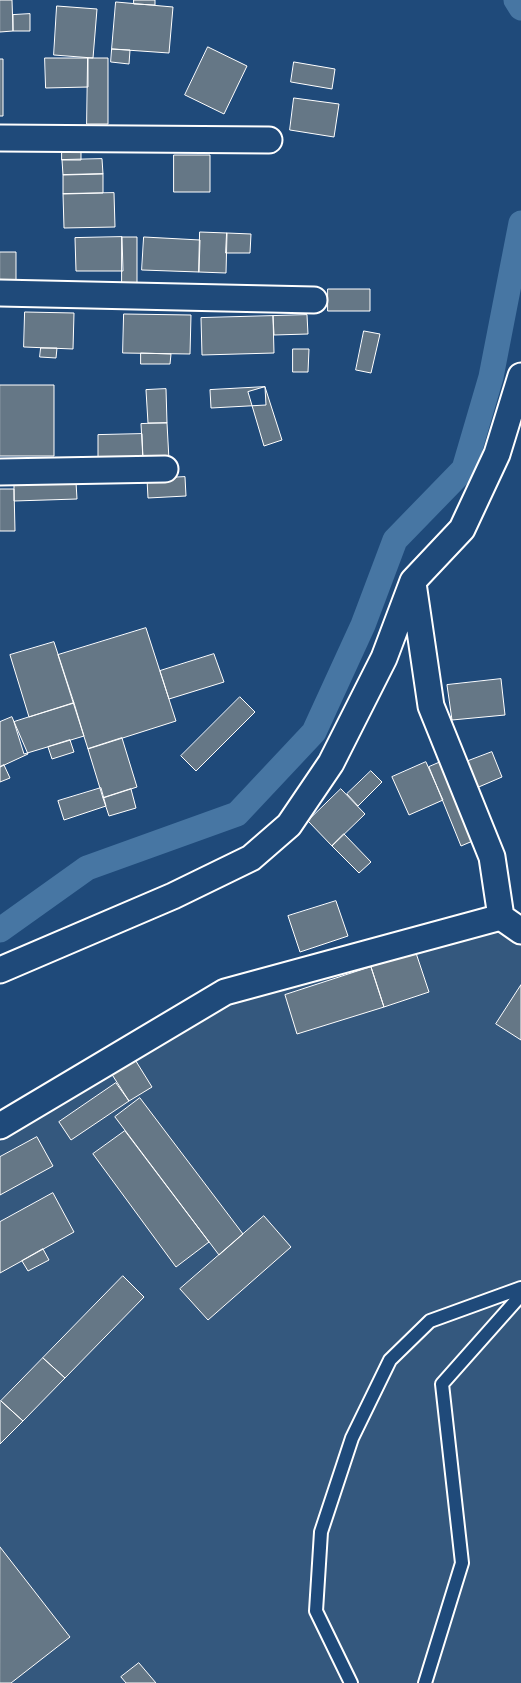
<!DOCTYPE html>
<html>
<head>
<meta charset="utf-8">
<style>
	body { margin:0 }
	canvas { display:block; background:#1f4a7a }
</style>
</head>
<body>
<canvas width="521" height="1683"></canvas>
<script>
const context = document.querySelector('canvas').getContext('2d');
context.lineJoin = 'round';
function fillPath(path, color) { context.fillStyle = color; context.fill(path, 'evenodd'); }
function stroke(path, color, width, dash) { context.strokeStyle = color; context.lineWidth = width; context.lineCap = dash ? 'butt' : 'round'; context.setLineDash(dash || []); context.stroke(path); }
fillPath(new Path2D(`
	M500,931L521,945V1683H0V1142L121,1063L256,991Z`), '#34587e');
stroke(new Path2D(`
	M516,0L521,8
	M0,930L87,868L237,814L314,732L363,625L395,540L464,469L491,377L521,223`), '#4776a3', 25);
const building = new Path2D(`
	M0,0H12L13,31L0,32Z
	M134,0H155V5L134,4Z
	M116,2L173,7L169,53L112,49Z
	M57,6L97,9L93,58L54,55Z
	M30,14V31H13V15Z
	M208,47L247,66L224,114L185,95Z
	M112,49L130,50L129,64L111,62Z
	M45,58H88V87L46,88Z
	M88,58H108V124H87Z
	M0,59H3V116H0Z
	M294,62L335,69L332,89L291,82Z
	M294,98L339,104L334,137L290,130Z
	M62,152H81V160H62Z
	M174,155H210V192H174Z
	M102,159L103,174L63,175L62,160Z
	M103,174V193L63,194V175Z
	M114,193L115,227L64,228L63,194Z
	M200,232L227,233L226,273L199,272Z
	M227,233L251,234L250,253H226Z
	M122,237H137V284H122Z
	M122,237L123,271H76L75,238Z
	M144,237L200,240L199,272L142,270Z
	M0,252H16V283H0Z
	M328,289H370V311H328Z
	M25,312L74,313L73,349L24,347Z
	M124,314L191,315L190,354L123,353Z
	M307,315L308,334L274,335L273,316Z
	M273,316L274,353L202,355L201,318Z
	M364,331L380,334L371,373L356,370Z
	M41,348H57L56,358L40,357Z
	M293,349H309L308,372H293Z
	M141,353L171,354L170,364H141Z
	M0,385H54V456H0Z
	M265,387L282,440L264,446L248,392Z
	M265,387L266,405L211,408L210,390Z
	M166,389L167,423H148L146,390Z
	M167,423L169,460H143L141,424Z
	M142,434L143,460L98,461V435Z
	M185,477L186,496L148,498L147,479Z
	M76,482L77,499L14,501V484Z
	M0,489H14L15,531H0Z
	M146,628L176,721L88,749L58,655Z
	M54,642L74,703L29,717L10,655Z
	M214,654L224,682L169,699L160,671Z
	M501,679L505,715L452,720L447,685Z
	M240,697L255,712L196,771L181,756Z
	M74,703L84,736L24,754L14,722Z
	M12,717L28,754L0,767V722Z
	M122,738L137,787L103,798L88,749Z
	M70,740L74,752L52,759L48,747Z
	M492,752L502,777L474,789L463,763Z
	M443,761L475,840L461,846L429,767Z
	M426,762L443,800L409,815L392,777Z
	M4,765L10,778L0,782V767Z
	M371,771L382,782L358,806L347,794Z
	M101,788L106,806L64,820L58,801Z
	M131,789L136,808L109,816L103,798Z
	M341,789L365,814L332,846L308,821Z
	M344,834L371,862L359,873L332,846Z
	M336,901L348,936L300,952L288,916Z
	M416,953L429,992L384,1007L371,967Z
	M371,967L384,1007L297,1034L285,995Z
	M521,985V1040L496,1024Z
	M134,1058L152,1087L129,1101L111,1073Z
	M116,1083L129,1101L71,1140L59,1122Z
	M140,1098L243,1234L219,1255L115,1117Z
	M125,1131L209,1242L176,1267L93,1154Z
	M37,1137L53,1166L0,1195V1157Z
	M53,1193L74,1232L0,1273V1222Z
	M264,1216L291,1247L208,1320L180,1289Z
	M43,1249L49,1260L28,1271L22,1261Z
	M123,1276L144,1297L65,1378L43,1358Z
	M43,1358L65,1378L23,1421L1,1401Z
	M1,1401L23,1421L0,1444V1402Z
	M0,1547L70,1637L11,1683H0Z
	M139,1663L156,1683H126L121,1677Z`);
fillPath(building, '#657786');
stroke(building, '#fff', 1);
const lane = new Path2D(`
	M351,1683L316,1611L321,1532L352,1438L390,1360L430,1321L521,1288
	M425,1683L462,1563L442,1384L521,1295`);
const street = new Path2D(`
	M0,138L269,140
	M0,293L314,300
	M0,472L165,469
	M413,583L431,706L492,857L501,917L521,931
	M0,970L173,896L251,858L289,825L331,763L384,658L413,581L462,529L497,454L521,376
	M0,1126L225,992L501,917`);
stroke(lane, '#fff', 16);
stroke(street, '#fff', 29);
stroke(lane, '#1f4a7a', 12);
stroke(street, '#1f4a7a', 25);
</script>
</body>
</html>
